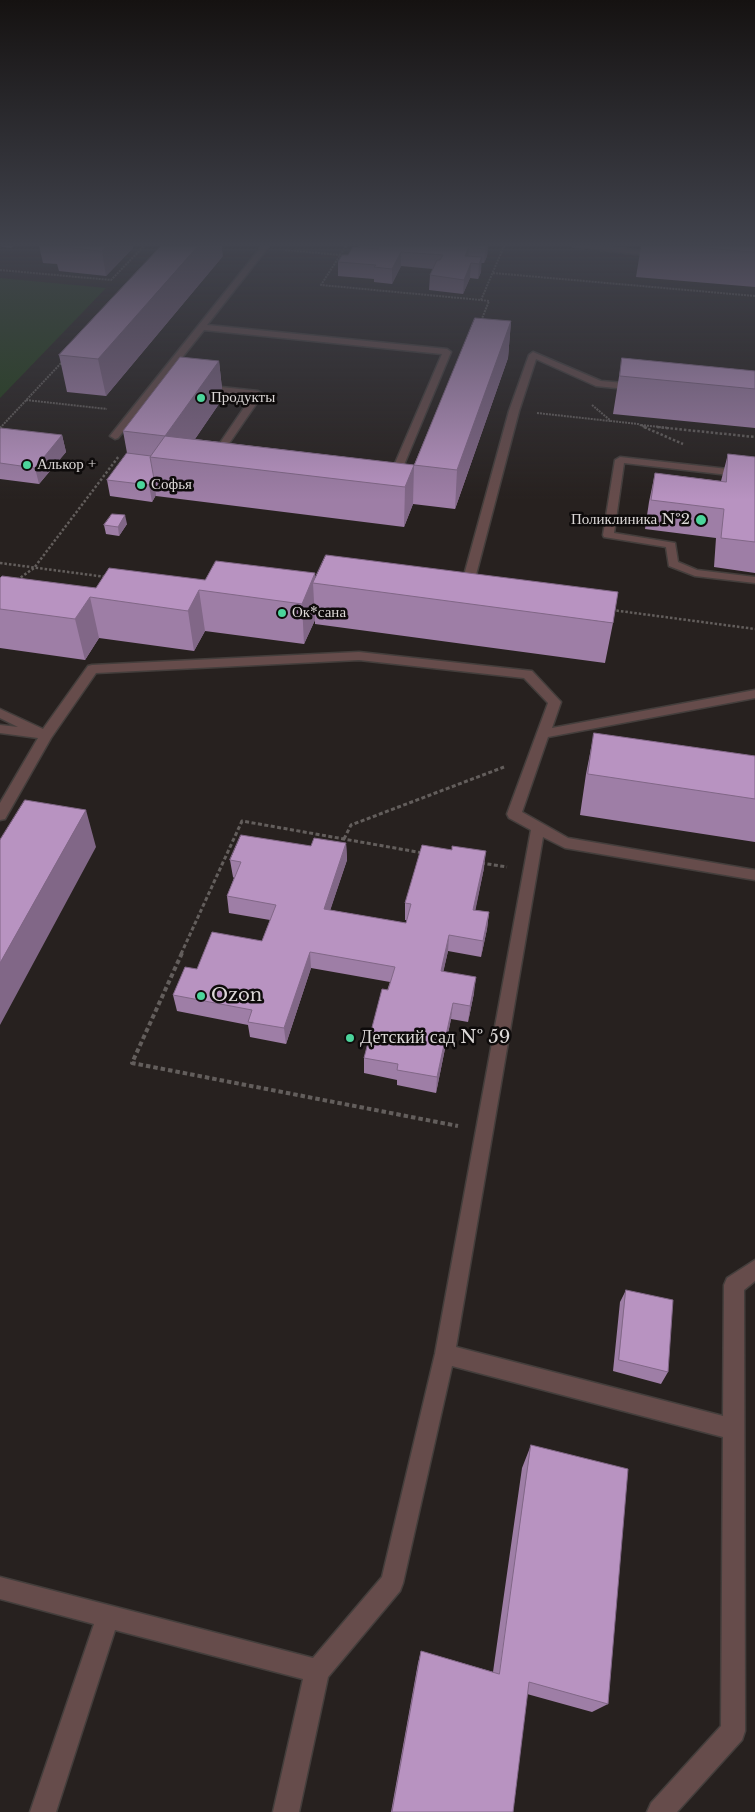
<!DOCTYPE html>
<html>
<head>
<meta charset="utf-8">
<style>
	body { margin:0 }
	canvas { display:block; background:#27211f }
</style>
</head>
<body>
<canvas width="755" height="1812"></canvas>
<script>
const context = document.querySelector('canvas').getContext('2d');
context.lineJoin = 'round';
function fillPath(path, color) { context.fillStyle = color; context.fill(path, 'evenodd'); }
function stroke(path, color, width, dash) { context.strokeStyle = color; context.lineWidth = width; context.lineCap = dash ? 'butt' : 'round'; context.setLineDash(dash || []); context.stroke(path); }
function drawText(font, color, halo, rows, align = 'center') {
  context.font = font + ' "Libre Baskerville",serif'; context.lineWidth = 5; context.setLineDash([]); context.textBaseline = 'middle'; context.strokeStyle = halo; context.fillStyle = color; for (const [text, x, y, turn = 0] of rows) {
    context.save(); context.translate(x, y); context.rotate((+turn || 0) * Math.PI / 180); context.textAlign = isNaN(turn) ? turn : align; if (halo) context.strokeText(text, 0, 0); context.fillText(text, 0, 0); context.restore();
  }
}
fillPath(new Path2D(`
	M0,278L106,288L0,398Z`), '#23401a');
const minor = new Path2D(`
	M262,246H269L207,325L447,349L451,352L396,484H388L387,482L442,354L204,330L118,438L115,439L110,436Z
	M572,246H600L659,253L663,255L659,257Z
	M533,352L601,381L636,384L641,387L636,390L596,386L536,359L519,411L472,590L466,593L462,592L460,590L509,411L529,355Z
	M203,385L258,391L263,394L217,461L214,462L209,459L252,396L200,390V386Z
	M620,457L755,472V478L624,463L614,533L675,543L678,562L697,570L755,577V583L695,576L669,566L666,547L604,537L603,535L615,460Z
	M359,652L532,671L561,702L552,728L755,690V698L548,737L522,812L568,838L755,870V880L565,848L543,837L456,1347L723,1416L724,1285L727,1278L755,1260V1281L744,1290L745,1731L742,1740L677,1812H647L651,1803L721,1726L723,1437L452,1366L403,1583L400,1591L328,1677L299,1812H273L303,1679L115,1630L56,1812H30L94,1624L0,1599V1577L313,1658L382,1577L435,1354L531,830L509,818L507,814L548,703L524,678L359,660L96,673L51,738L5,819L0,820V803L38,738L0,733V725L18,727L0,718V709L43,729L88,666L92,665Z`);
stroke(minor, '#443e3c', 3);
stroke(new Path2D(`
	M346,246L321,285L481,300L504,246
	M285,250L341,255
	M0,270L111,280L144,246
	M493,273L755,296
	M481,300L489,301L481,321
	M26,400L107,409
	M592,405L611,421L638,424L647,428
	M537,413L610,421
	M641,425L669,428
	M0,428L63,361`), '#635e5c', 2, [2, 1]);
stroke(new Path2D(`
	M644,427L683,444
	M657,427L755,437
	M0,563L106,577
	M17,580L34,568L119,456
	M612,610L755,629`), '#635e5c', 2.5, [2.5, 2]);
stroke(new Path2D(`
	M344,839L351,825L504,767
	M481,863L507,867
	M181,954L242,821L423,853`), '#635e5c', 3, [4, 2.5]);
stroke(new Path2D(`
	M182,953L132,1063L458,1126`), '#635e5c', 4, [4.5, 3]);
fillPath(minor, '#664c4b');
fillPath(new Path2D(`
	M0,246H13L11,248Z
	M39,246H133V248L106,276L59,271L57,264L43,263Z
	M359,246H488L487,256L484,263H481V272L478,279L470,278L463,294L429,290L430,275L433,269L401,266L392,284L374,282V279L338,276V262L348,255Z
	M641,246H755V287L636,277Z
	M223,256L106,396L67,392L59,355Z
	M511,321L508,358L455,509L413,504L404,527L156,496V495L152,502L110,496L107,480L127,453L123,431L219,361L223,398L195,439L414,465Z
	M622,358L755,371V428L613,414Z
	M0,429L62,435L66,452L39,484L0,479Z
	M728,454L755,457V573L714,567L716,538L645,529L649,502L655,473L721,481Z
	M127,524L119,536L106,534L104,525Z
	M315,573V578L613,623L605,663L315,624V620L304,644L205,631L194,651L99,638L85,660L0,648V578L96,588Z
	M594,733L755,756V842L580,815L586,774Z
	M346,843L347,860L330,910L406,923L407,920H405V903L484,868L475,910L489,912L487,929L481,957L448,951L443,972L474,993L468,1022L451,1019L436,1093L397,1085V1080L364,1073V1058L390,982L311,968L286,1044L250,1037L248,1025L177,1011L173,995L197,969L262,941L270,920L229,913L227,896L234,878L233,877L230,860L311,846Z
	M626,1290L668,1372L661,1384L613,1371L620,1302Z
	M531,1445L608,1704L592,1712L527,1694L513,1812H391L418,1663L421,1651L493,1672L522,1468Z`), '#9e7ea6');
fillPath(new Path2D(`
	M106,246H133V248L106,276L102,251Z
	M198,246H222L223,256L106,396L98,359Z
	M486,246H488L487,256L484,263L485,249Z
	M469,247L468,262L465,256Z
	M401,252V266L392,284V269Z
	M482,257L481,272L478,279L479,264Z
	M471,263L470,278L463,294L464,280Z
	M511,321L508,358L455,509L457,470Z
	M219,361L223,398L180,461L165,436Z
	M62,435L66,452L39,484L35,468Z
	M414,465L413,504L404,527L405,487Z
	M154,479L156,495L152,502L149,485Z
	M125,515L127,524L119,536L118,527Z
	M315,573L316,584L313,583L315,620L304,644L302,604Z
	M199,590L205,631L194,651L188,611Z
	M90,597L99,638L85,660L75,619Z
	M86,810L96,847L0,1025V963Z
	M346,843L347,860L325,926L324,909Z
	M486,851L484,868L472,927L473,910Z
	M489,912L487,929L481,957L483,941Z
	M449,935L448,951L440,987L441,971Z
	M310,952L311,968L286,1044L284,1028Z
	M476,977L474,993L468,1022L470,1006Z
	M453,1003L451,1019L436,1093L437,1077Z`), '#816787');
const building = new Path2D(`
	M57,246H106L102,251Z
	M161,246H198L98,359L59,355Z
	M379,246H486L485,249L469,247L465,256L482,257L479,264L471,263L464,280L430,275L437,260H440L443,255L401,252L392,269L374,267L376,265L338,262L342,255H348L353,247L378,249Z
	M686,246H755V252Z
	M475,318L511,321L457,470L414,465L405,487L150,457L165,436L123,431L180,357L219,361L165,436L414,465Z
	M622,358L755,371V389L620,376Z
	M1,428L62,435L35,468L0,463V429Z
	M127,453L151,456L150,457L154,479L149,485L107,480Z
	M728,454L755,457V542L721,538L724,509L651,500L655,473L726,482Z
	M112,514L125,515L118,527L104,525Z
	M326,555L618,592L613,623L313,583Z
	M216,561L315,573L302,604L199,590L188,611L90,597L75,619L0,609V578L2,576L96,588L109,568L205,580Z
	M594,733L755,756V799L588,774Z
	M25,800L86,810L0,963V840Z
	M241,835L311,846L314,838L346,843L324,909L406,923L411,904L405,903L422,845L452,850V846L486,851L473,910L489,912L483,941L449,935L441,971L476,977L470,1006L453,1003L437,1077L397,1070L398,1064L364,1058L382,989L388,990L395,967L310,952L284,1028L248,1022L252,1010L173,995L185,967L197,969L212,932L262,941L276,905L227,896L241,862L230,860Z
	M626,1290L673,1300L668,1372L619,1360Z
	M531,1445L628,1469L608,1704L529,1682L513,1812H392L421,1651L499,1674Z`);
fillPath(building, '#b893c1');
stroke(building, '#816787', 1);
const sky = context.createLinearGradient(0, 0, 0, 500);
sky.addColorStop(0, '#151211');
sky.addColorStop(0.49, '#41434d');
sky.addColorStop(1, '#41434d00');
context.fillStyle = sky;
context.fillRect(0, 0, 755, 500);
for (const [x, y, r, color] of [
	[201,398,5,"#4cd49b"],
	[27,465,5,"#4cd49b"],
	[141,485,5,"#4cd49b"],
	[701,520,6,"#4cd49b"],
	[282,613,5,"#4cd49b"],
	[201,996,5,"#4cd49b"],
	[350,1038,5,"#4cd49b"]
]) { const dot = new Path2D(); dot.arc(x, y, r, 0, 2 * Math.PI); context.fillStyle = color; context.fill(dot); stroke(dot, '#0e0b0b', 2); }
drawText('15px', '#dbd7d6', '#0e0b0b', [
	["Продукты",211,398],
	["Алькор +",37,465],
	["Софья",151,485],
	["Поликлиника №2",690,520,"right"],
	["Ок*сана",292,613]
], 'left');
drawText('18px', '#dbd7d6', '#0e0b0b', [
	["Ozon",211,996],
	["Детский сад № 59",360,1038]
], 'left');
</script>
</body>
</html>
